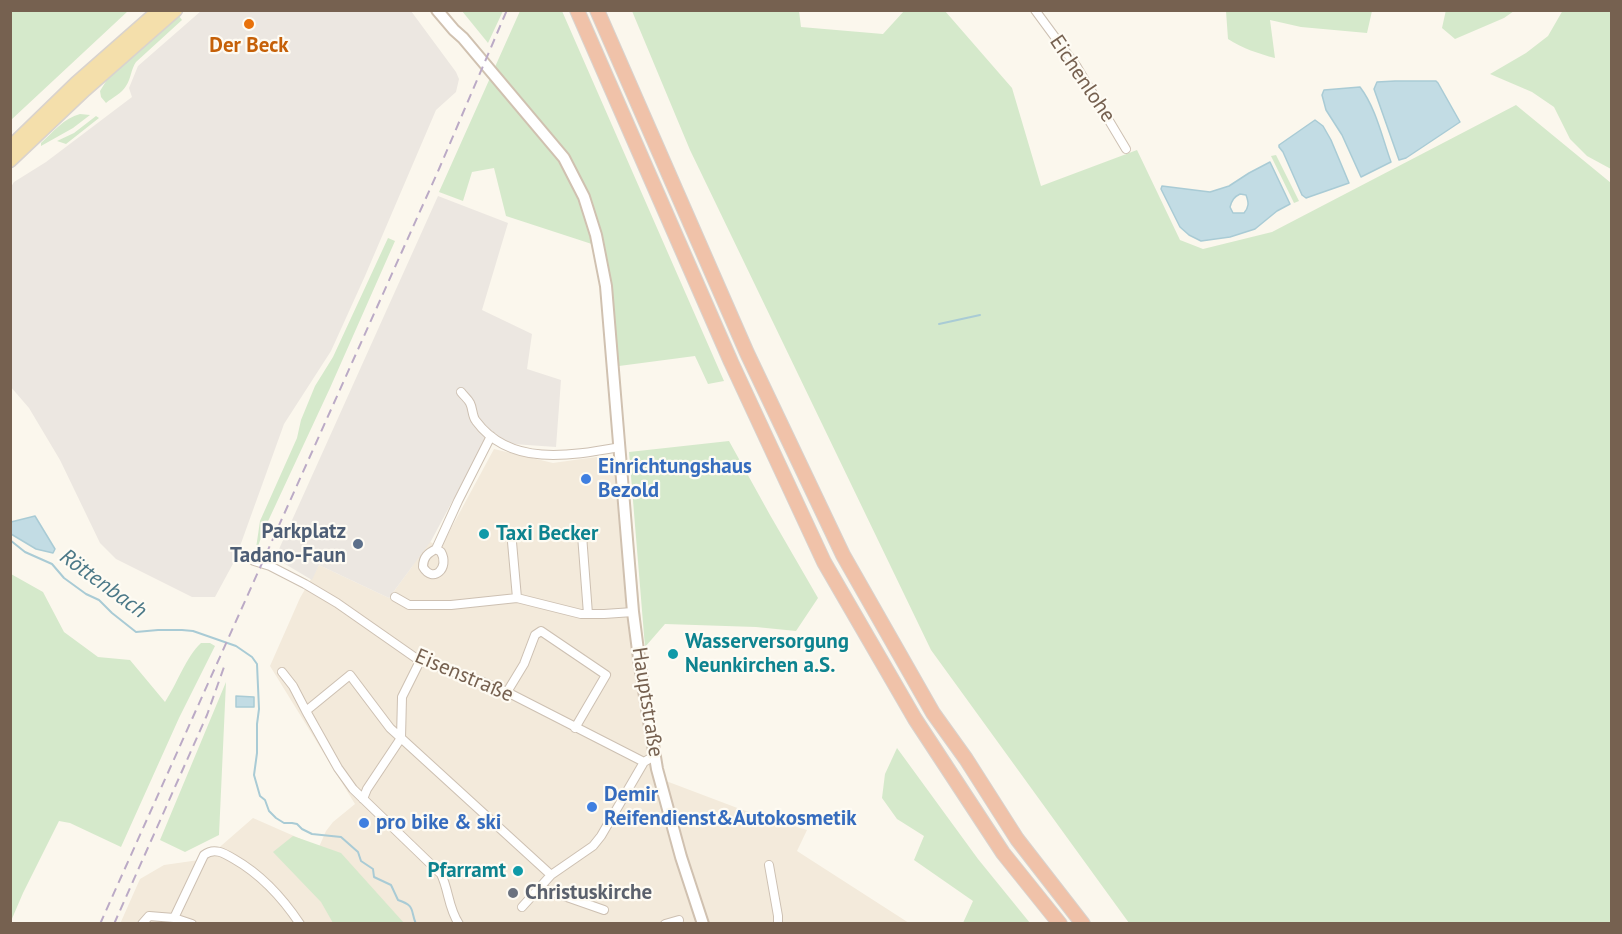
<!DOCTYPE html>
<html>
<head>
<meta charset="utf-8">
<style>
	body { margin:0 }
	#map { position:relative; width:1622px; height:934px; overflow:hidden; background:#fbf7ed; font-family:"PT Sans",sans-serif }
	canvas { display:block }
	.frame { position:absolute; inset:0; border:12px solid #766150; pointer-events:none }
</style>
</head>
<body>
<div id="map">
<canvas width="1622" height="934"></canvas>
<div class="frame"></div>
</div>
<script>
const context = document.querySelector('canvas').getContext('2d');
context.lineJoin = 'round';
function fillPath(path, color) { context.fillStyle = color; context.fill(path, 'evenodd'); }
function stroke(path, color, width, dash) { context.strokeStyle = color; context.lineWidth = width; context.lineCap = dash ? 'butt' : 'round'; context.setLineDash(dash || []); context.stroke(path); }
function drawText(font, color, halo, rows, align = 'center') {
  context.font = font + ' "PT Sans",sans-serif'; context.lineWidth = 4.5; context.setLineDash([]); context.textBaseline = 'middle'; context.strokeStyle = halo; context.fillStyle = color; for (const [text, x, y, turn = 0] of rows) {
    context.save(); context.translate(x, y); context.rotate((+turn || 0) * Math.PI / 180); context.textAlign = isNaN(turn) ? turn : align; if (halo) context.strokeText(text, 0, 0); context.fillText(text, 0, 0); context.restore();
  }
}
fillPath(new Path2D(`
	M494,449L553,463L603,456L612,459L615,466L626,461L644,653L650,702L666,781L740,809L807,830L797,851L909,923L120,924L140,879L164,865L206,859L253,818L319,847L326,831L333,822L355,804L270,666L300,598L319,565L389,598L411,568L428,541L441,547Z`), '#f3eadb');
fillPath(new Path2D(`
	M201,11H411L456,72L459,79L456,92L436,110L365,276L331,351L284,424L235,560L215,597H192L116,559L100,543L60,460L29,408L10,386L11,187L14,182L46,162L132,97L129,88L138,66Z
	M438,196L508,223L482,310L532,334L527,369L561,380L556,447L484,442L431,541L389,598L319,565L312,580L275,558Z`), '#ece7e1');
fillPath(new Path2D(`
	M11,10H128V11L11,120Z
	M1446,10H1514V11L1504,18L1455,39L1442,28Z
	M1563,10L1611,11V169L1587,156L1570,139L1554,107L1532,92L1490,74L1526,53L1548,36Z
	M462,11H503L488,43Z
	M520,11H562L724,381L708,384L695,356L619,366L604,248L506,216L494,168L472,172L463,201L439,192Z
	M632,11H799L801,27L883,34L904,11H945L1012,88L1041,186L1137,150L1180,240L1203,249L1272,232L1516,105L1611,183V923H1129L931,650L690,150Z
	M1226,11V10L1372,11L1367,33L1301,27L1270,20L1275,58C1259,54 1242,48 1228,39Z
	M179,16L182,20L136,62C131,69 131,79 126,86C122,93 112,98 106,103L101,97L100,91L108,78Z
	M80,114L90,115L73,128L41,146V143C53,132 64,118 80,114Z
	M96,116L99,118L66,144L57,141L74,133Z
	M1276,155L1299,201L1294,203L1271,156Z
	M388,238L395,241L330,388L263,532L255,555L260,521L297,438L301,420L315,386L333,357Z
	M729,441L770,515L818,598L796,631L756,627L665,624L645,647L629,452Z
	M11,574L43,592L64,632L98,657L130,660L165,702C177,684 186,657 201,643H210L215,646L179,718L121,847L70,823L59,821L23,893L11,921Z
	M226,682L219,835L185,852L160,840Z
	M897,748L978,859L1030,923H963L973,901L914,860L924,836L897,819L882,798L885,774Z
	M293,836L341,853L404,923H333L321,902L273,852Z`), '#d5e9cb');
const water = new Path2D(`
	M1395,81H1436L1438,83L1460,122L1406,158L1399,160L1374,89L1377,82Z
	M1360,87C1376,108 1382,137 1391,162L1361,177L1342,135L1326,110L1322,95L1324,90Z
	M1315,120L1323,126L1331,140L1349,183L1306,198L1302,195L1283,152L1279,147V145Z
	M1270,162L1290,204L1277,211L1255,229L1230,237L1201,241L1189,235L1180,227L1161,189L1162,186L1210,192L1229,186L1249,173ZM1240,194L1246,195C1249,203 1249,207 1244,213H1233L1230,207C1232,200 1234,197 1240,194Z
	M35,516L55,549L53,553L36,549L11,534V522Z
	M236,696L254,697V707H236Z`);
fillPath(water, '#c2dce4');
stroke(water, '#a9cbd5', 1.5);
stroke(new Path2D(`
	M939,324L980,315
	M10,540L25,552L52,564L64,578L86,594L99,600L112,613L136,632L158,630H182L193,631L236,646L252,657L257,664L259,709L257,724V753L254,775L260,796L265,800L269,811L276,818L284,823H292L297,824L302,829L312,834L341,837L358,852L361,861L373,869L374,877L391,885L398,900C416,906 410,910 416,924`), '#a9cbd5', 2);
const minor = new Path2D(`
	M1035,10L1077,67L1126,149
	M461,392C464,396 468,399 470,403C473,409 472,416 476,421C510,467 570,456 620,447
	M582,535L588,614
	M512,542L517,598
	M436,549L441,552C450,568 433,584 423,567C423,557 428,553 436,549L458,501L491,436
	M248,557L254,561L270,566L305,584L337,603L420,661L475,679L507,692L644,762L654,756
	M395,597L409,605H451L517,598L581,614H604L633,612
	M420,661L402,697L401,738L551,875
	M282,672L293,686L306,711
	M507,692L524,664L535,635L541,631L606,675L575,728
	M363,799L367,789L401,738L390,728L350,675L306,711L338,768L353,789L441,874C449,890 448,908 459,924
	M769,865L778,916V924
	M541,888L604,910
	M522,907L551,875L593,846L601,836L644,762
	M174,918L204,855C214,847 224,853 234,859C262,875 282,897 300,924
	M142,924L149,916L174,918L192,924
	M665,924L679,920`);
const secondary = new Path2D(`
	M437,10L454,30L463,38L564,158L584,197L596,235L606,286L633,612L640,666L657,769L681,857L703,924`);
const primary = new Path2D(`
	M10,147L76,83L159,10
	M10,161L85,90L176,10`);
const motorway = new Path2D(`
	M577,10L731,362L824,562L915,719L1003,853L1060,924
	M597,10L747,353L843,555L933,713L966,759L1017,839L1083,924`);
stroke(minor, '#cdc0b2', 10);
stroke(secondary, '#d0c1b0', 14);
stroke(primary, '#d9d3ce', 15);
stroke(motorway, '#d9d3ce', 16);
stroke(minor, '#fff', 8);
stroke(secondary, '#fff', 10);
stroke(primary, '#f4dfab', 12);
stroke(motorway, '#f0c2a9', 14);
stroke(new Path2D(`
	M100,924L439,169L507,10
	M114,924L207,715L224,667`), '#bbaac6', 2, [9, 6]);
for (const [x, y, r, color] of [
	[249,24,6,"#e8710a"],
	[586,479,6,"#3f7fe0"],
	[484,534,6,"#0f9aa8"],
	[358,544,6,"#5c6f8a"],
	[673,654,6,"#0f9aa8"],
	[592,807,6,"#3f7fe0"],
	[364,823,6,"#3f7fe0"],
	[518,871,6,"#0f9aa8"],
	[513,893,6,"#6b7280"]
]) { const dot = new Path2D(); dot.arc(x, y, r, 0, 2 * Math.PI); context.fillStyle = color; context.fill(dot); stroke(dot, '#fefbf3', 2); }
drawText('bold 21px', '#c56008', '#fefbf3', [
	["Der Beck",249,46]
]);
drawText('21px', '#766150', '#fefbf3', [
	["Eichenlohe",1082,79,56],
	["Eisenstraße",464,676,23],
	["Hauptstraße",647,702,81]
]);
drawText('bold 21px', '#366cbe', '#fefbf3', [
	["Einrichtungshaus",598,467],
	["Bezold",598,491],
	["Demir",604,795],
	["Reifendienst&Autokosmetik",604,819],
	["pro bike & ski",376,823]
], 'left');
drawText('bold 21px', '#4e5e75', '#fefbf3', [
	["Parkplatz",346,532],
	["Tadano-Faun",346,556]
], 'right');
drawText('bold 21px', '#0d838f', '#fefbf3', [
	["Taxi Becker",496,534],
	["Wasserversorgung",685,642],
	["Neunkirchen a.S.",685,666],
	["Pfarramt",506,871,"right"]
], 'left');
drawText('bold 21px', '#5b616d', '#fefbf3', [
	["Christuskirche",525,893]
], 'left');
drawText('italic 22px', '#4b7887', '#fefbf3', [
	["Röttenbach",103,584,36]
]);
</script>
</body>
</html>
